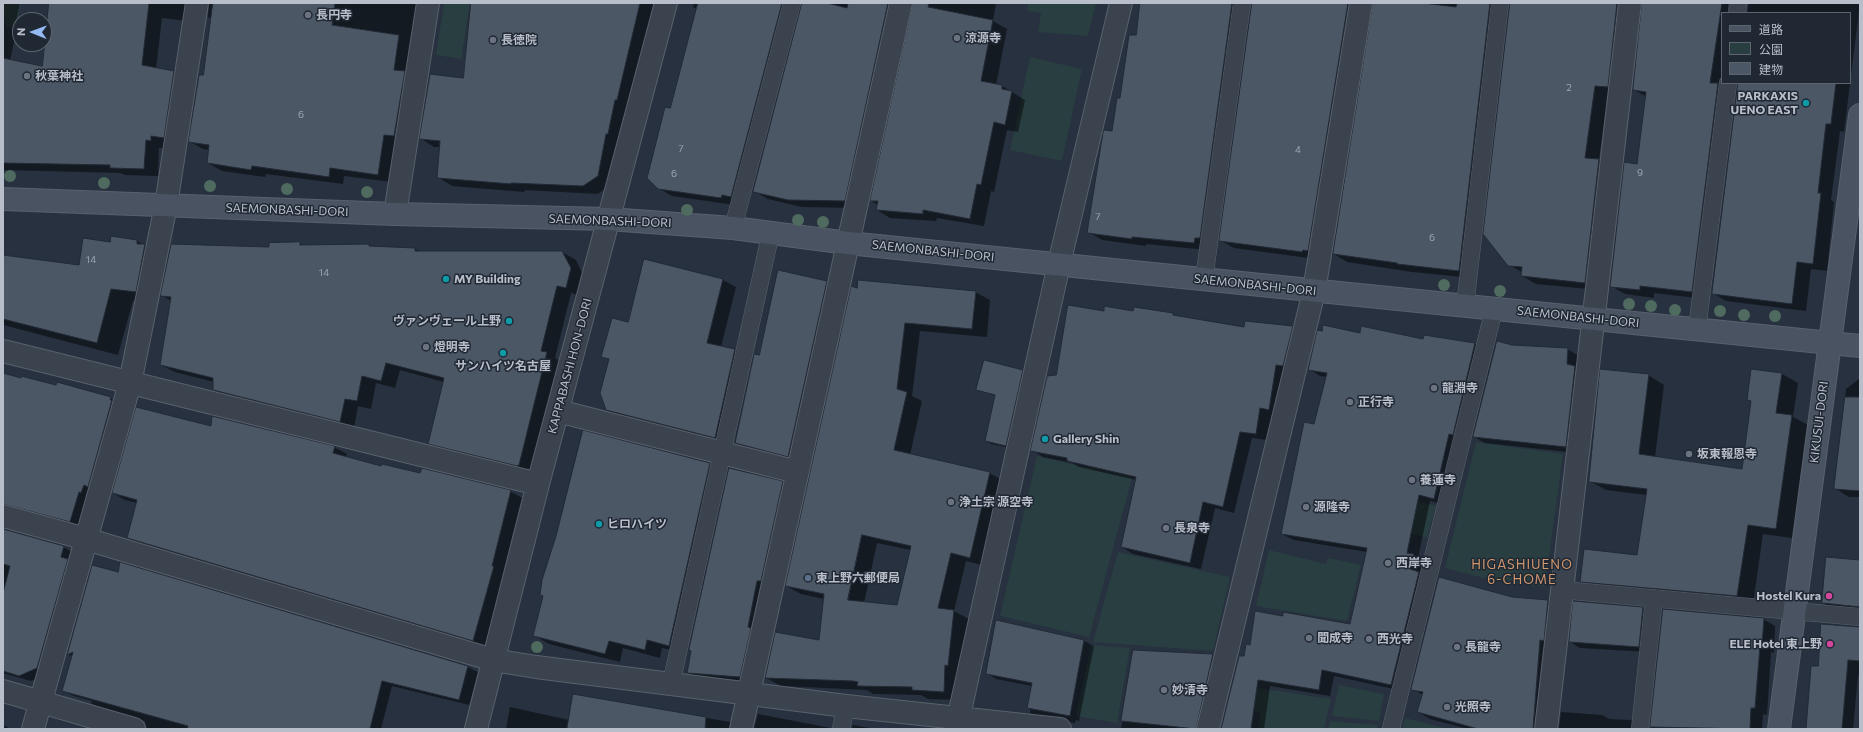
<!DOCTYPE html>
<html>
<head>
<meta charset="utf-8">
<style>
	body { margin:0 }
	#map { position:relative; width:1863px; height:732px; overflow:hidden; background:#27313f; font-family:Commissioner,"Noto Sans JP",sans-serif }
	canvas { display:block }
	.frame { position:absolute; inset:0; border:4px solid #b8bfca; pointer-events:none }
	.legend { position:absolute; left:1721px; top:12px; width:130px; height:72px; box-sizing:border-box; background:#202834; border:1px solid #5d6470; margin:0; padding:5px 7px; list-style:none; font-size:12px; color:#b8bfca }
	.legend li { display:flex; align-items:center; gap:8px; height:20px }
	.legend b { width:20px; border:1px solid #5d6470 }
	.north { position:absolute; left:12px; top:12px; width:40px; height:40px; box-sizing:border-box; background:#202834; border:1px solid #5d6470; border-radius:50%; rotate:271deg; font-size:11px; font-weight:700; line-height:16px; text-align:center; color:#b8bfca }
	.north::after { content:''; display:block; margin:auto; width:14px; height:18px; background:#94b9f2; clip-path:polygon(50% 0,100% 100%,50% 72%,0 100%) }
</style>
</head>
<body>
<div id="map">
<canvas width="1863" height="732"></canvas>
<div class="frame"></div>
<ul class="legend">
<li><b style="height:5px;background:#495362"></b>道路</li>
<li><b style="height:11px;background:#293e40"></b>公園</li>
<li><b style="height:11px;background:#4b5765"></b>建物</li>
</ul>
<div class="north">N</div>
</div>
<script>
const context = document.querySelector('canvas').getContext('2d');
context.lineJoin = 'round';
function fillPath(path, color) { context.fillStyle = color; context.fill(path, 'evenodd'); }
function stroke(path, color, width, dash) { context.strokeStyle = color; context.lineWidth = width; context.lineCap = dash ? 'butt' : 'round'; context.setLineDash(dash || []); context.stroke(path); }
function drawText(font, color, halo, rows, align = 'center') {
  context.font = font + ' Commissioner,"Noto Sans JP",sans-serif'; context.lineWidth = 3; context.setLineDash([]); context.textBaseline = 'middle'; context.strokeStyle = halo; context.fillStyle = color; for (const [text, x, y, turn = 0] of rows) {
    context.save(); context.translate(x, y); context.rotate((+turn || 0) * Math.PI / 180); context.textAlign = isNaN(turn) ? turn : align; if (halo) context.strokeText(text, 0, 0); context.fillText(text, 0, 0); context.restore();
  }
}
fillPath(new Path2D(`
	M3,3H21L17,26L7,28L3,13Z
	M444,3H470L461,59L436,55Z
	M1028,3H1096L1088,36L1038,32L1041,13L1027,11Z
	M1030,57L1082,69L1062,161L1010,150Z
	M1476,442L1563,454L1545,587L1499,582L1445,568Z
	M1037,456L1132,478L1089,637L1000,616Z
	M1385,492L1436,506L1427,538L1377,524Z
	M1269,550L1326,564L1328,558L1361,565L1347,621L1256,606Z
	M1118,552L1230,577L1213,651L1093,642Z
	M1091,645L1130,648L1117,723L1076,716Z
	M1238,685L1331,699L1324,729H1258L1260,712L1232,708Z
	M1339,685L1384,694L1379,721L1332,716Z
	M1405,718L1449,729H1402Z
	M1330,721L1378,725L1377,729H1328Z`), '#293e40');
fillPath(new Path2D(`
	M3,3H20L15,26L17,28L10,60L42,67L50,3H202L197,22L162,18L156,69L174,72L188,80L165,148H159L158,176L125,175L120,173L3,170Z
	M209,3H421L392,182L344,176L343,184L266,174L265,177L222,171L208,163L210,150L203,149L189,141L204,76L212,19L208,17Z
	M468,3H655L645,50L611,184L598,194L525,190L524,192L452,186L438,177L440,147H434L420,138L463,79L472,4Z
	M694,3H800L735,205L672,196L658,188L671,110L697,9L693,7Z
	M802,3H905L858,208L802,207L768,199L754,191Z
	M914,3H996L993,21L1007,29L996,85L1002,86L1025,100L1018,132L1007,130L994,192L991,191L984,226L937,218L936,221L890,218L877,210L878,205L871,201Z
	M1141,3H1251L1248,4L1207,250L1146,244V246L1102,240L1089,232L1136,36Z
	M1252,3H1365L1316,259L1234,248L1220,240Z
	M1374,3H1509L1506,4L1473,278L1412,272L1347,262L1334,254Z
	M1511,3H1634L1621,94L1608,93L1599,160L1613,168L1599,290L1536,284L1522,276V272L1509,265Z
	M1643,3H1746L1742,13H1722V83H1737L1734,84L1705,299L1654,293V298L1625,294L1611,286L1638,165L1647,97L1634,90Z
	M1749,3H1860L1844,132L1840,131L1831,200L1834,202L1827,271L1811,269L1806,311L1726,301L1713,293L1738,83H1850V13H1747Z
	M112,238L137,241L167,257L157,304L133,301L118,355L3,325V256L80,266L111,244Z
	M300,243L303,246L368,245L372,247L415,249L421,252H562L576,260L584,277L579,295L571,293L555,358L560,361L532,472L442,451L429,443L444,382L400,370L395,388L376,383L371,409L358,406L354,429L228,398L214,390V382L175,372L161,365L171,301L162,295L270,248Z
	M723,280L736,287L721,347L734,350L748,358L728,445L620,417L606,410L609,360L602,356Z
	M827,282L840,289L801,464L749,450L736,443L760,356Z
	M858,289L975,292L990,300L987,337L920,331L912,396L922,401L910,455L989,473L1004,481L985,566L966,561L954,611L969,619L959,700L928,699L921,695L873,694L867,690L781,686L766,678L820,641L824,599L801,594L786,586ZM877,543L911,550L898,607L864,603Z
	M1104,312L1173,314L1178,317L1245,328L1292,327L1304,334L1280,416L1272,414L1268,440L1252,438L1234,513L1215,508L1201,569L1133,554L1122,547L1136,480L1079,467L1072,463L1043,457L1032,450L1057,376Z
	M1360,335L1424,341L1425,336L1475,344L1487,350L1446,505L1430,501L1418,558L1425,562L1403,691L1334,676L1330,696L1270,686L1264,729H1224L1245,657L1251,646L1351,625L1367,552L1294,540L1282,534L1315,426L1327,377L1320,376L1309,369Z
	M1512,346L1567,349L1579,356L1577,453L1485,443L1474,437Z
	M1022,371L1027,374L1011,448L991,444L986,441L996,396L977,390Z
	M3,374L110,398L121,404L81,527L3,517Z
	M1782,374L1798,383L1793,417L1808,425L1792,538L1763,534L1753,604L1597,590L1581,581L1638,556L1647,495L1606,490L1590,481L1648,375L1664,385L1655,457L1743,470L1752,402L1748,400Z
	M1859,379H1860V497H1849L1836,489L1846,389Z
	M212,428L334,447L347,454L346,457L382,467L510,491L522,498L485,647L140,545L128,538L137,503L125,500L113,493Z
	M709,464L724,472L684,653L662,648L660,658L623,648L620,662L549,644L534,635L544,597L541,595Z
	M782,482L791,487L748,682L696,678L688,673Z
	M3,529L63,547L74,553L48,674L31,681L3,673Z
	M1860,561V612L1834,609L1823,603Z
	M93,566L468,667L478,672L469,705L392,686L381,729H147L145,721L101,709L91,703L92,701L74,696L64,691L72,657L68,654Z
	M1511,598L1548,601L1560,608L1546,729H1468L1430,719L1418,712L1423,695L1412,689Z
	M1643,608L1653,614L1649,652L1580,648L1570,642Z
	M1664,610L1763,619L1775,626L1774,653L1771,652L1767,715L1763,714L1762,729H1651Z
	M997,621L1084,641L1094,646L1079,721L1076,720L1075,723L1040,718L1030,713L1032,686L996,679L987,673Z
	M1860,628V675H1858L1853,729H1807L1819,667Z
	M1134,651L1213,655L1228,664L1212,729H1121Z
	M574,695L730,722L741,729H506L510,707L569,720Z
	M1561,712L1602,715L1609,719L1631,720L1643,727V729H1559Z
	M758,714L831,728L833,729H754Z
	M3,725L11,729H3Z
	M853,725L876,729H852Z`), '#0007');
const building = new Path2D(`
	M49,3H149L142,65L174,71L164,138L151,136V141L146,140L144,169L110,168V165L3,163V58L42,66Z
	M213,3H335L332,25L399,35L394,70L405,71L394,136L384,135L378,175L330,168L329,177L252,166L251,170L207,163L209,145L188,142L199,75H203Z
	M471,3H640L617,100H615L608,134H606L598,176L583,186L511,183V184L437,178L440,141L419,139L430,74L463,78Z
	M698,3H782L731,197L722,195L721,198L658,189L647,178L665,107L670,108Z
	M802,3H827L847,8L848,3H888L845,201L788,200L753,192Z
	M913,3H929L928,7L993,20L981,81L1002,85V89L1012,91L1005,125L994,122L981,185L977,184L970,219L923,210V214L876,210L878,201H870Z
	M1140,3H1232L1200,238H1195L1194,243L1132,237V239L1087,233L1103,132L1104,130L1112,131L1117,98H1120L1129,35H1136Z
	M1252,3H1348L1308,251L1303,250L1302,252L1219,241Z
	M1373,3H1423L1456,7L1457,3H1490L1459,271L1397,264V263L1333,254Z
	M1510,3H1617L1608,87L1595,86L1585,158L1599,159L1585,283L1521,276L1522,267L1508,266L1483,234Z
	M1642,3H1722L1710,83H1718L1692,292L1640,286V290L1610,287L1624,162L1637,164L1646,92L1633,90Z
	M1738,83H1836L1831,124H1826L1818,193H1821L1813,264L1797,262L1792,304L1712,294Z
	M111,236L137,240V244H145L136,292L111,289L97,343L3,319V255L79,265L83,238L110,242Z
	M300,242V245L369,244V246L415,248V251H562L571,268L566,288L557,286L541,351L547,352L519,465L517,466L428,444L444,378L386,363L381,381L362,376L357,401L345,399L340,422L213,390V378L160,365L171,297L160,296L171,244L269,247V243Z
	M644,259L723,279L707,343L735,349L715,438L606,410L600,393L609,359L601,357L612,318L628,322Z
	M778,270L827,281L788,457L735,443L754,354L759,355Z
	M858,280L976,291L972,329L905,323L897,389L907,392L894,450L990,472L970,558L951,553L938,608L954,610L948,666L945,665L944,692L912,690V687L857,686L858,682L853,681L765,678L775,632L819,640L824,594L785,586L851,286L857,288ZM862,535L911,546L897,605L848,600Z
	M1068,305L1104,311V306L1133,311L1134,307L1173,313V315L1244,327L1245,321L1293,326L1283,366L1276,365L1269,410L1260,408L1256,434L1240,432L1223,507L1203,502L1190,563L1121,547L1136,477L1067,461V458L1030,451L1047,376L1056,375Z
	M1323,325L1360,333L1361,326L1423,339L1424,335L1475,343L1453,435L1449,434L1434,499L1419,495L1407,553L1414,554L1410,569L1419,572L1391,685L1322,670L1319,690L1258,680L1251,729H1221L1239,656H1244L1246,644L1250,645L1255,611L1283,616V612L1350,624L1367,548L1281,534L1304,422L1314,424L1327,373L1308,370L1317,330L1322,331Z
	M1497,341L1512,345L1568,348L1567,364L1575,366L1566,447L1473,437Z
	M984,360L1023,370L1006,446L985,441L995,395L976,390Z
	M1600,369L1649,374L1639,454L1742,469L1751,401L1747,400L1751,369L1782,373L1776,413L1792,415L1776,529L1748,525L1737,596L1580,582L1584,549L1637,555L1647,489L1589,482Z
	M3,373L21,378V376L56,385L57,382L111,397L110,400H112L88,487L84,485L81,493L79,492L70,522L3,504Z
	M1845,397H1860V491L1834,489Z
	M136,407L211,426L212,416L335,446L333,453L381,466L382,464L420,473L422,468L511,490L492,566H494L473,641L127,538L137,500L112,493Z
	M583,430L710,463L669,646L647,640L645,650L609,641L605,654L533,636L543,596L540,595L542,580L556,536Z
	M729,468L783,481L761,581H757L748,627L751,628L740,677L687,673L691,651L689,650Z
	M3,529L64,546L61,557L68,559L37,668L19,676L3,671V593L10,566L3,564Z
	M1826,557L1860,560V607L1822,603Z
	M120,562L468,666L459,700L382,681L370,729H187L188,726L62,691L73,652L67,655L92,565L118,572Z
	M1439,577L1512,597L1548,600L1544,641L1540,640L1533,729H1478L1417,712L1423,692L1411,690Z
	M1573,601L1643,607L1639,647L1569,642Z
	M1663,609L1764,618L1762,646H1760L1755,708H1751L1750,729L1650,727Z
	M996,620L1084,640L1070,716L1027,708L1032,683L986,674Z
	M1821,624L1860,627V661L1848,660L1842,729H1806L1811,666H1818Z
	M1133,650L1213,654L1196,729L1121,721Z
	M573,694L706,717L705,729H567Z`);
fillPath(building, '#4b5765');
stroke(building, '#222a36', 1);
const lane = new Path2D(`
	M1737,13L1738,3
	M733,228L792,3
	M1204,279L1242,3
	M1465,306L1500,3
	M1697,329L1728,83
	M1562,590L1860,617
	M671,684L771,232
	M841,729L846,706
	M1391,729L1494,309
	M1640,729L1654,598`);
const street = new Path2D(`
	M395,214L428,3
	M3,351L538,484
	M558,411L797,472
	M3,516L86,539L493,660L536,667L846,706L1060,729
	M3,691L134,729
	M33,729L130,383L166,205L197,3
	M476,729L538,484L666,3
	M741,729L901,3
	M956,729L1059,264L1121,3
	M1208,729L1314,291L1361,3
	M1546,729L1630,3`);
const secondary = new Path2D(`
	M3,199L395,214L608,219L733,228L848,243L1860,346
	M1779,729L1860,115`);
stroke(lane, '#59616d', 18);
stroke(street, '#59616d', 24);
stroke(secondary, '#59616d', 24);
stroke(lane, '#3b434f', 17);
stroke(street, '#3b434f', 22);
stroke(secondary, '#495362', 22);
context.fillStyle = '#4f6a5f';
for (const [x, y] of [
	[10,176],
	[104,183],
	[210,186],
	[287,189],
	[367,192],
	[687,210],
	[798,220],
	[823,222],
	[1444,285],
	[1500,291],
	[1629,304],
	[1651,306],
	[1675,310],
	[1720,311],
	[1744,315],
	[1775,316],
	[537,647]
]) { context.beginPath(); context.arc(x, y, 6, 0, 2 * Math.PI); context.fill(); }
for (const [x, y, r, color] of [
	[308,15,4,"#6b7280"],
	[957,38,4,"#6b7280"],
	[493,40,4,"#6b7280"],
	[27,76,4,"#6b7280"],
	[1806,103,4,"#0f9aa8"],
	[446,279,4,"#0f9aa8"],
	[509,321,4,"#0f9aa8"],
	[426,347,4,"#6b7280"],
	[503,353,4,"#0f9aa8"],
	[1434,388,4,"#6b7280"],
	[1350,402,4,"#6b7280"],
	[1045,439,4,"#0f9aa8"],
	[1689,454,4,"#6b7280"],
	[1412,480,4,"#6b7280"],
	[951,502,4,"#6b7280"],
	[1306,507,4,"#6b7280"],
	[599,524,4,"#0f9aa8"],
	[1166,528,4,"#6b7280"],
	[1388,563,4,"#6b7280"],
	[808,578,4,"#5c6f8a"],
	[1829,596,4,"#d1479c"],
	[1309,638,4,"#6b7280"],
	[1369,639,4,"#6b7280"],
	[1830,644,4,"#d1479c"],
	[1457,647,4,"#6b7280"],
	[1164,690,4,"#6b7280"],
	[1447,707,4,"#6b7280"]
]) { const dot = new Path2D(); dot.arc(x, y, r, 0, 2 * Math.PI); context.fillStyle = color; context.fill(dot); stroke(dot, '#202834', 1.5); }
drawText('10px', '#9da5b1', null, [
	["2",1569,88],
	["6",301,115],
	["7",681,149],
	["4",1298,150],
	["9",1640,173],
	["6",674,174],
	["7",1098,217],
	["6",1432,238],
	["14",91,260],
	["14",324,273]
]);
drawText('bold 12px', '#b8bfca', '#202834', [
	["長円寺",316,15],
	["涼源寺",965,38],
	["長徳院",501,40],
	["秋葉神社",35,76],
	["PARKAXIS",1798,96,"right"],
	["UENO EAST",1798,110,"right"],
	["MY Building",454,279],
	["ヴァンヴェール上野",501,321,"right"],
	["燈明寺",434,347],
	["サンハイツ名古屋",503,366,"center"],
	["龍淵寺",1442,388],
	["正行寺",1358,402],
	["Gallery Shin",1053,439],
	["坂東報恩寺",1697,454],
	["養蓮寺",1420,480],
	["浄土宗 源空寺",959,502],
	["源隆寺",1314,507],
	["ヒロハイツ",607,524],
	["長泉寺",1174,528],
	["西岸寺",1396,563],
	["東上野六郵便局",816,578],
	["Hostel Kura",1821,596,"right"],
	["聞成寺",1317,638],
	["西光寺",1377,639],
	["ELE Hotel 東上野",1822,644,"right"],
	["長龍寺",1465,647],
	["妙清寺",1172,690],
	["光照寺",1455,707]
], 'left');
drawText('12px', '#b8bfca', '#202834', [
	["SAEMONBASHI-DORI",287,210,2],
	["SAEMONBASHI-DORI",610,221,2],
	["SAEMONBASHI-DORI",933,251,6],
	["SAEMONBASHI-DORI",1255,285,6],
	["SAEMONBASHI-DORI",1578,317,6],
	["KAPPABASHI HON-DORI",570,366,-75],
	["KIKUSUI-DORI",1819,422,-83]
]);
context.letterSpacing = '1px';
drawText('13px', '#d0976d', '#202834', [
	["HIGASHIUENO",1522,565],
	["6-CHOME",1522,580]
]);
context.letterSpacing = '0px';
</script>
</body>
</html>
